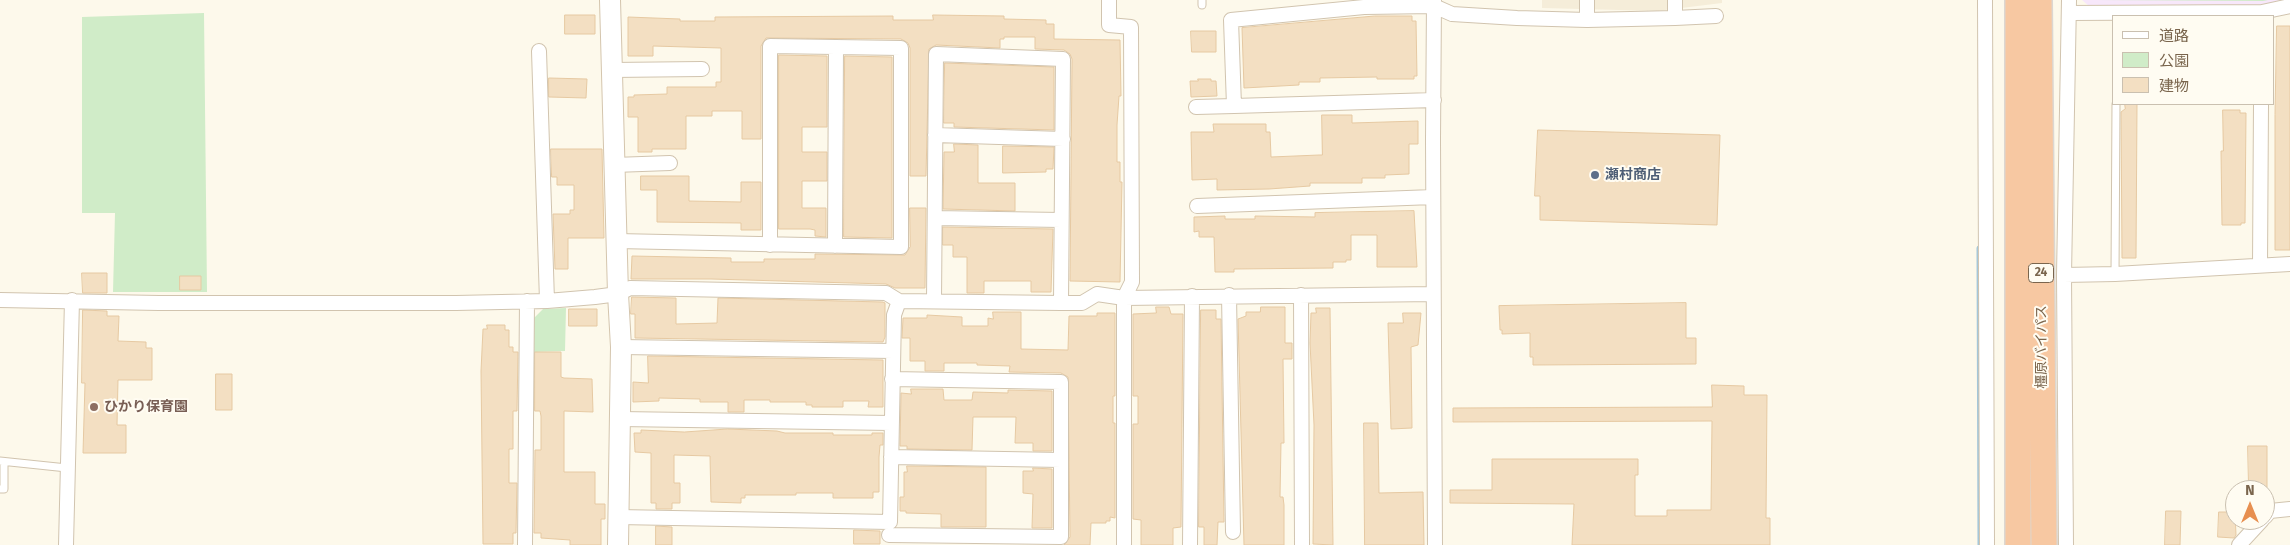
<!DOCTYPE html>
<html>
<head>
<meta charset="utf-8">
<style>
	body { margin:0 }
	#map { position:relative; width:2290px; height:545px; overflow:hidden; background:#fdf9eb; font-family:"Fira Sans","Noto Sans JP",sans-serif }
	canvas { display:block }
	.legend { position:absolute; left:2112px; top:15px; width:162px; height:90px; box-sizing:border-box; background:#fffcf2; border:1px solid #cac0b0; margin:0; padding:6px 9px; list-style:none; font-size:15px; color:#7a654d }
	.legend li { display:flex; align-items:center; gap:10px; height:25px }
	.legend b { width:25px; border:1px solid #cac0b0 }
	.north { position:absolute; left:2225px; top:480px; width:50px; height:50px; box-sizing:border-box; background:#fffcf2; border:1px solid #cac0b0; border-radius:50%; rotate:0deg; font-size:14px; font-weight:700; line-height:20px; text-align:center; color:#7a654d }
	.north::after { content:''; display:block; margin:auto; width:18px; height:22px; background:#e78f50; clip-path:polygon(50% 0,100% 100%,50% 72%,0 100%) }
</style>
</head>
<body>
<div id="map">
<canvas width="2290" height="545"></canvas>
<ul class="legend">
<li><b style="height:6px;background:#fff"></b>道路</li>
<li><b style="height:14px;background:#d0ecc8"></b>公園</li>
<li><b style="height:14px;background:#f3dfc2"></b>建物</li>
</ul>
<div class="north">N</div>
</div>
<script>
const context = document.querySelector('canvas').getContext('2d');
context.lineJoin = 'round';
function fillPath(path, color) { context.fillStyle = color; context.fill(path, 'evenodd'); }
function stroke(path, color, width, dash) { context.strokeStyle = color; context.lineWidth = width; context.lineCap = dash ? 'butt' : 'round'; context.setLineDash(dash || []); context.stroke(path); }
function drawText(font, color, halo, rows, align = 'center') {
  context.font = font + ' "Fira Sans","Noto Sans JP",sans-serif'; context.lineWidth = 4; context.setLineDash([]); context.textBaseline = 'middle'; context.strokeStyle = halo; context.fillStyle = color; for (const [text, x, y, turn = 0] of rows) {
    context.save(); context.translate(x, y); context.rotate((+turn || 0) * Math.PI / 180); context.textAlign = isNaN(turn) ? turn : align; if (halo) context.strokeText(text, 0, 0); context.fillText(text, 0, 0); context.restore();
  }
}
fillPath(new Path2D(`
	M1542,0H1722V3L1657,11L1542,8Z`), '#f5edd9');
fillPath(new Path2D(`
	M2082,0H2290H2280L2269,6L2090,7Z`), '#f7e7fa');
fillPath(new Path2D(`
	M2096,0H2268L2263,1Z
	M204,13L207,292H113L115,213H82V17Z
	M566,308L565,351L533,352L534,318L543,309Z`), '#d0ecc8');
stroke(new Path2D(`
	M1979,248L1980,545`), '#a4c7da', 5);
const building = new Path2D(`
	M565,15H595V34H565Z
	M933,15L1004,16V19L1046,20V24H1054V39L1120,40L1121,96H1119L1117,125V162H1120V182H1122L1120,282L1070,281L1072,59L1070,54L1064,50L1035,49V37H1004V39H1000V48L936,45L929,49L926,176H910V48L908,43L901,39L766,38L761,46V139H742V111H712V116H686V149H652V152H638V117H628V97H634V95L667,94V87H716V82H721V48L653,46V56H628V17L680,19V21H715V17L893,16V20H933Z
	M1375,16H1412V21H1416L1417,76H1414V79H1377V77L1320,78V82H1299V85L1244,88L1242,28Z
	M2277,26H2290V250H2275V115Z
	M1191,31H1216V52H1192Z
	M779,55L827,56V127H802V152H827V181H802V208H826V237L815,236V230L810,229H779Z
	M845,56L892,57V238L844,237Z
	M945,63L1054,67V130L954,127V123H944Z
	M549,78L587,79L586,98L549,97Z
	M1198,79H1211V81H1216L1217,96L1191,97L1190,81H1198Z
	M2125,104H2137L2136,258H2122L2121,112L2125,109Z
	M2223,110H2240V113H2246L2245,223H2241V225H2222L2221,151H2223Z
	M1322,115H1352V123L1418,121V144H1409V174L1385,175V178H1362V183H1310V186L1269,189L1217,190V179L1192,180L1191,132H1214L1213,124H1266V132H1270L1271,157L1319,155H1322Z
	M1538,130L1720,135L1717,225L1540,220V196H1535Z
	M954,144L978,145V183H1015V211L943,209L944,152H954Z
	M1003,146L1054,147L1053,169H1046V172L1003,173Z
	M551,149H602L604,238H568V269H555L553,214H570V210H574V185H557V177H552Z
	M641,176H689V201L741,202V182H761V230H741V223L657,222V190H641Z
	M910,208H926L925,288H895L886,284L711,279H631L632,256L731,258V262H764V259H815V254L905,255L910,247Z
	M1414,211L1417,267H1377V235H1351V260H1346V262H1333V268L1234,269V272H1215L1214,237H1199V231L1194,232V217L1225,216V219H1255V216L1315,217V213Z
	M943,227L1053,229L1051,292H1031V281H984V293H967V257H953V245H943Z
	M82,273H107V293H83Z
	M180,276H201V290H180Z
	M632,297L676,298V324L717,323L718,298L883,302L885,303V337L883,342L635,338V314H631Z
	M1686,303V338H1696V364L1533,365V357H1530V333L1502,334V330H1500L1499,306Z
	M1156,307H1169L1171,314H1183L1181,527L1173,528V545H1141V520L1133,519V424H1138V396H1133V314L1156,313Z
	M1261,307H1285V343H1292V359H1283L1284,443H1281L1280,497H1283L1284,505V545H1244L1238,319L1246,316V312H1260Z
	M1316,308H1330L1333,545L1313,544L1314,425L1310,343L1311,313H1316Z
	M569,309H597V326H569Z
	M83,310L107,311V316H119L118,341L146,342V348H152V380H118L117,425H126V453H83L85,383H82Z
	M1201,310H1216V319H1221L1224,522H1218L1217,545H1204V527H1199Z
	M993,312H1021V349L1068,350L1069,316H1097V313H1115V396H1113V423H1115V518L1110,517V521H1106V523H1091L1090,545H1064L1070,537L1068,377L1061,373L1009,372L1010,366L977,365V363H944V371H925V361H910V338H902L903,318H927V315L962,317V326H988V318L993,319Z
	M1403,313H1421L1418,345L1411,347L1412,428L1391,429L1388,323H1403Z
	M487,325H505V330H509V347H513V352H518L517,411H513V449H509V483H517L516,533H513V544H483L481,371L483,329H487Z
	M535,352H561V377L564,378L592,379L593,412L564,411V472H595V504H605V519H601V545H570V540L541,538V533H534L535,450H541V416L540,411H535Z
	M648,356L883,360V407H868L869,401H843V407H812V405H806V402H770V400H744V412H728V402H700V399L659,398V401L633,402V382L648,383Z
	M216,374H232V410H216Z
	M1712,385L1744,386V395H1767L1766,518H1770V545H1572L1574,504L1450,503V490H1492V459H1638V475H1635V516H1667V510H1711L1712,421L1453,422V408L1712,407Z
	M911,389H943L944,400H972L973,392L1008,393V390L1052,391V451H1033V443H1015L1016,417H973L972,450L907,449V446H900L901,393L911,394Z
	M1364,423H1378L1379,493L1423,492L1424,545H1365Z
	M728,429L777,431L785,433H833V435H872V433H883V445H880L879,457V492H873V498H833V493H796V495H745V498H741V503L711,502L710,456L674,455V483H680V503H672V509H656V503H651V453L635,452L634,433H641V430L684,432Z
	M2248,446H2267V488H2249Z
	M907,466L986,467V527H941V514L906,513V511H900V497H904V472H907Z
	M1033,468L1052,469V528H1032L1033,494L1023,493V471H1033Z
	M2166,511H2181L2180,545H2165Z
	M2219,512H2235L2236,535L2234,538L2218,537Z
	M656,526L672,527V545H656Z
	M854,530L880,531V544H854Z`);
fillPath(building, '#f3dfc2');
stroke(building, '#e6c9a2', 1);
const lane = new Path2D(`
	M1202,0V5
	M2115,274L2116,104
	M0,461L67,468
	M0,489H4V462`);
const street = new Path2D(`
	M1109,0V25L1131,27L1132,282L1124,298V544
	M1434,0L1433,140L1435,545
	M1985,0L1987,545
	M2070,13L2262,12L2290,6
	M1675,18L1716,16
	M1587,20V0
	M539,51L547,301
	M612,70L702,69
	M1434,100L1234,106L1231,20L1364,7L1434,6L1452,14L1517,18L1587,20L1675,18V0
	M1196,107L1234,106
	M935,135L1063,139
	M614,165L670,163
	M1197,206L1433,197
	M935,218L1061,220
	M617,241L901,247V48L770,46V245
	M835,246L836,47
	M2260,265L2261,104
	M2064,275L2115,274L2290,264
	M1229,295L1233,532
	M1301,295L1302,545
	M0,300L159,303H456L547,301L595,297L618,294L630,288L886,293L899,301L1061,303H1082L1097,294L1124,298L1433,294
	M934,301L936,54L1063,59L1061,303
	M621,347L893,351
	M620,419L891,423
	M891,457L1061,460
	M618,517L890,522L894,315L899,301
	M2265,517L2270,511L2290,509
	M889,535L1061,537V382L892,379
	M66,545L72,300
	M525,545L527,301
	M1190,545L1192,296
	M2066,545L2064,275L2069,0
	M2239,545L2262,520`);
const secondary = new Path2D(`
	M610,0L618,294L621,347L618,545`);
const highway = new Path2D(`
	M2018,0V545
	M2039,0L2044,545`);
stroke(lane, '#d1c4af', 9);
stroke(street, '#d1c4af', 16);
stroke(secondary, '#d4c5ad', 22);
stroke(highway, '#dcd7d1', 28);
stroke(lane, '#fff', 7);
stroke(street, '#fff', 14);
stroke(secondary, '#fff', 20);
stroke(highway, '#f7c8a2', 25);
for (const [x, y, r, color] of [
	[1595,175,5,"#5c6f8a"],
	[94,407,5,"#8d6e63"]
]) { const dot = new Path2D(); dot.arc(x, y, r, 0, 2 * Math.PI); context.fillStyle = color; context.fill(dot); stroke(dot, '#fffcf2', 2); }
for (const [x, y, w] of [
	[2041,273,25]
]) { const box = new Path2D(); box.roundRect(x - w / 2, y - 9.5, w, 19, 4); context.fillStyle = '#fffcf2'; context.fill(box); stroke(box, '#7a654d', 1); }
drawText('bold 12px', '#7a654d', null, [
	["24",2041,273]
]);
drawText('bold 14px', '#4e5e75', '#fffcf2', [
	["瀬村商店",1605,175]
], 'left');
drawText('14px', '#7a654d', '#fffcf2', [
	["橿原バイパス",2042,347,-90]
]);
drawText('bold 14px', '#785e54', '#fffcf2', [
	["ひかり保育園",104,407]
], 'left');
</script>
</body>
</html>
